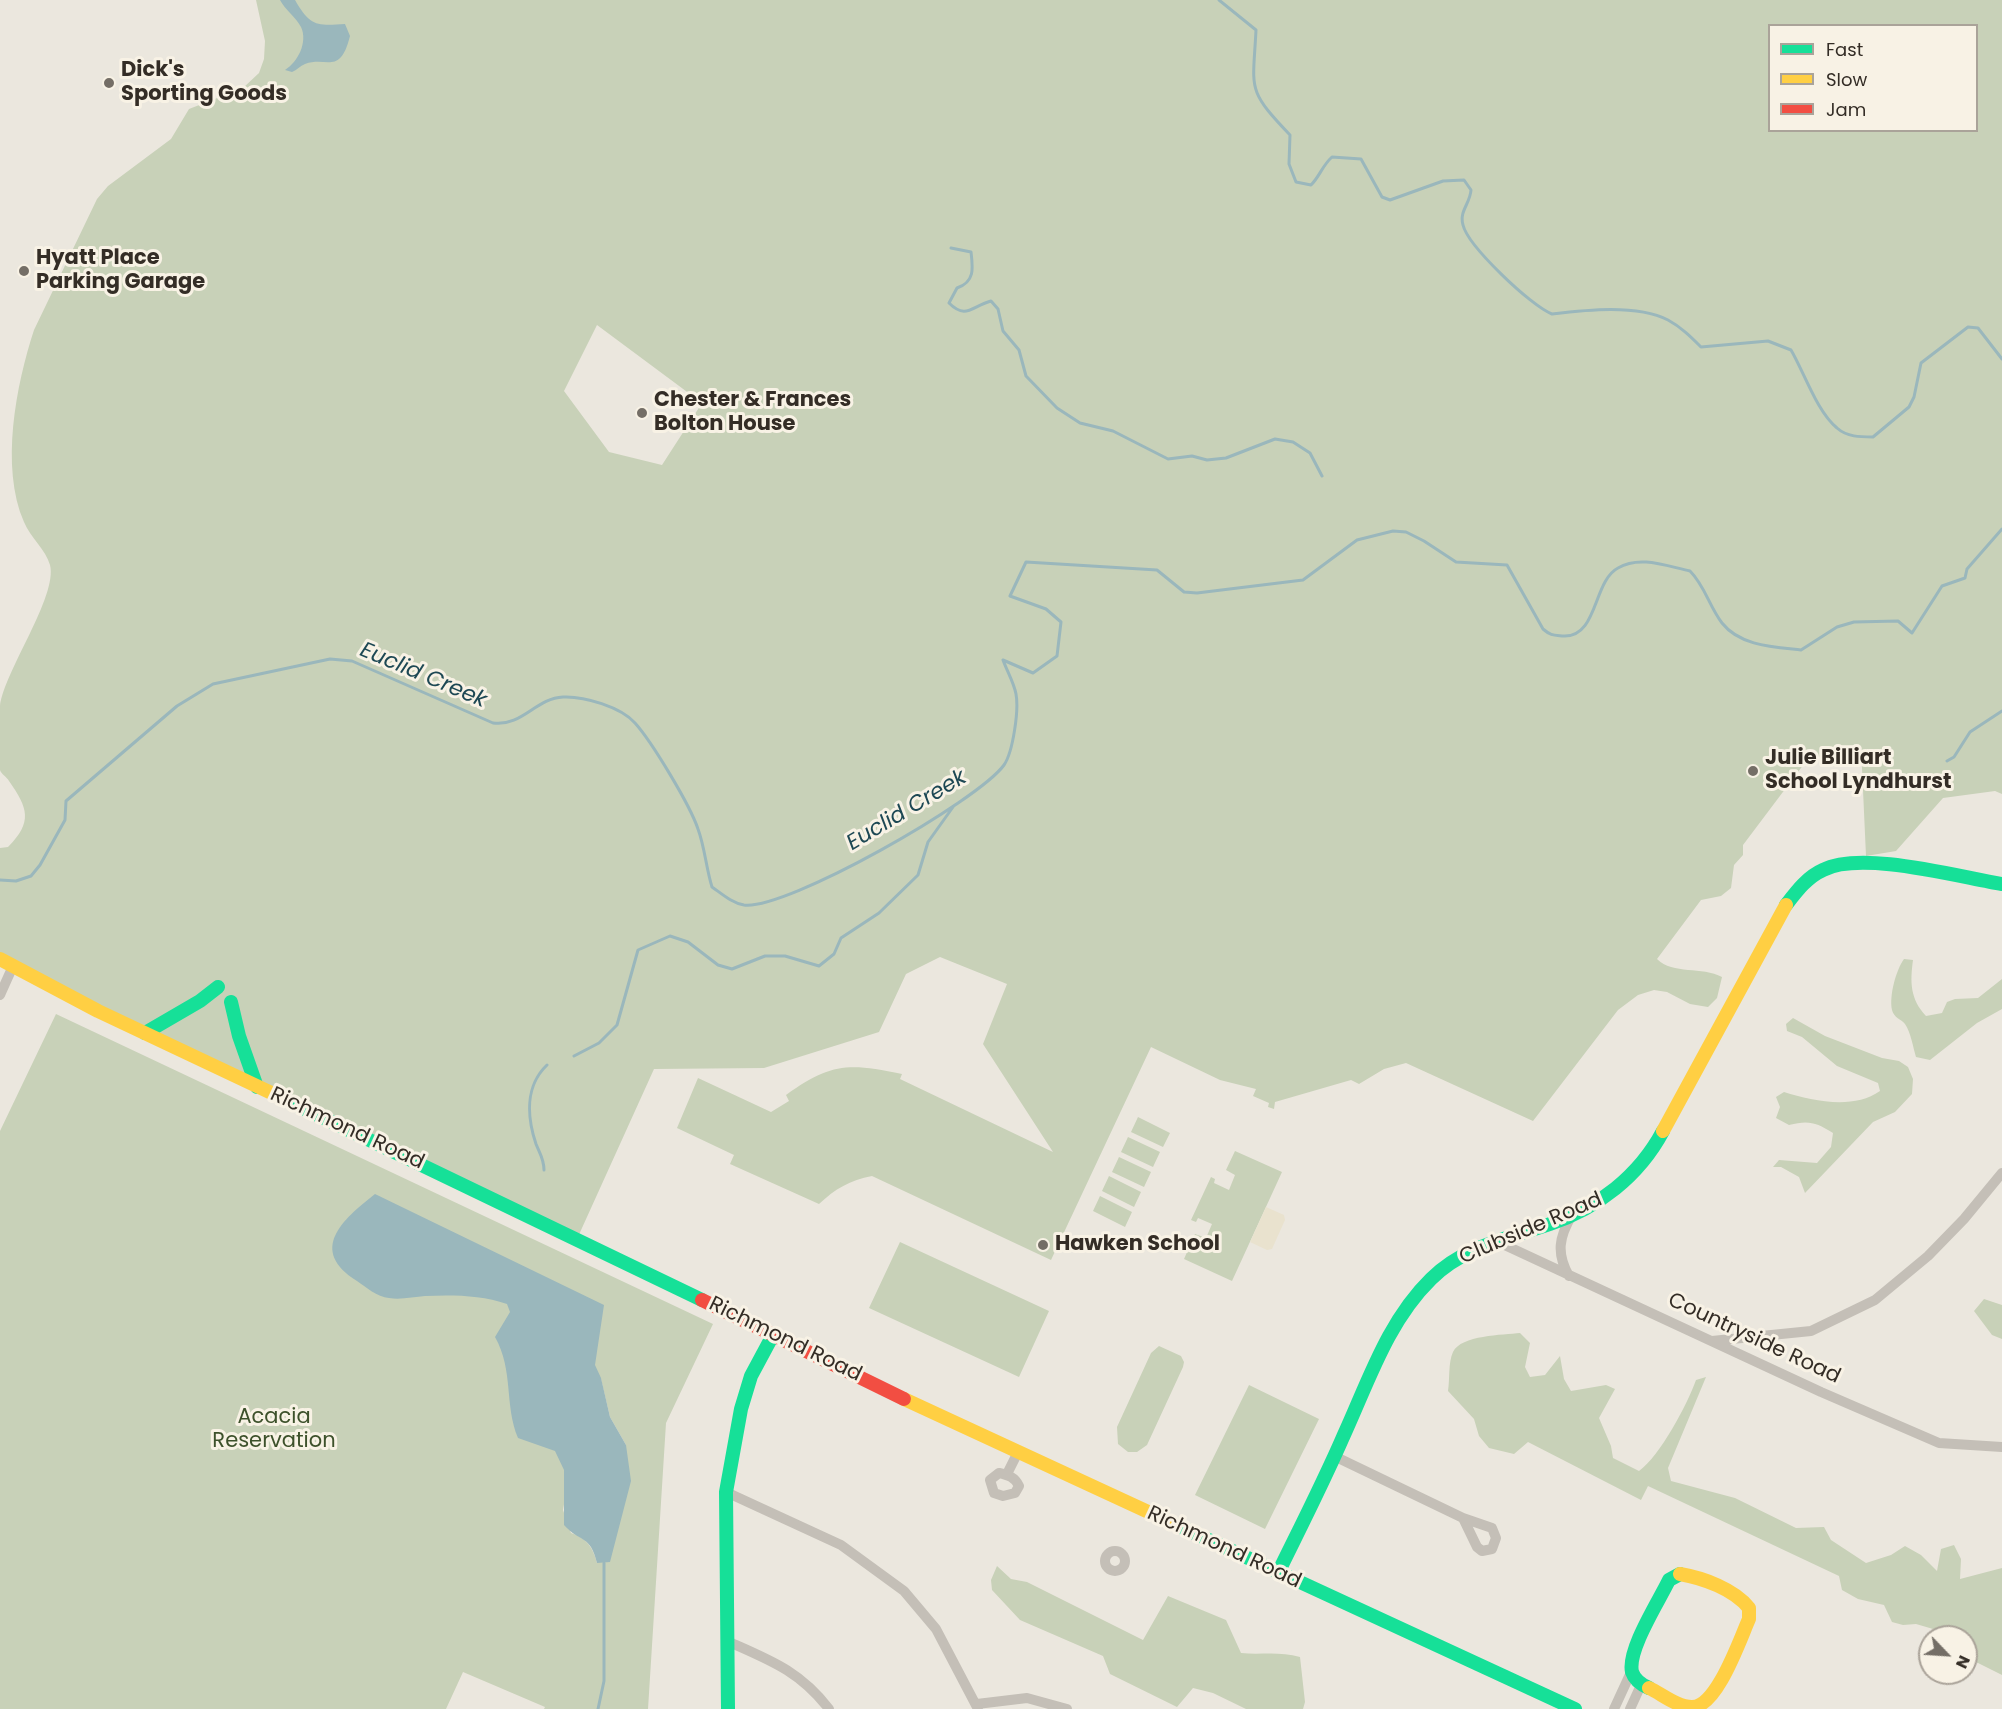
<!DOCTYPE html>
<html>
<head>
<meta charset="utf-8">
<style>
	body { margin:0 }
	#map { position:relative; width:2002px; height:1709px; overflow:hidden; background:#ebe7de; font-family:Poppins,sans-serif }
	canvas { display:block }
	.legend { position:absolute; left:1768px; top:24px; width:210px; height:108px; box-sizing:border-box; background:#f8f2e5; border:2px solid #aaa399; margin:0; padding:8px 10px; list-style:none; font-size:18px; color:#342d26 }
	.legend li { display:flex; align-items:center; gap:12px; height:30px }
	.legend b { width:30px; border:2px solid #aaa399 }
	.north { position:absolute; left:1918px; top:1625px; width:60px; height:60px; box-sizing:border-box; background:#f8f2e5; border:2px solid #aaa399; border-radius:50%; rotate:115deg; font-size:16px; font-weight:700; line-height:24px; text-align:center; color:#342d26 }
	.north::after { content:''; display:block; margin:auto; width:21px; height:27px; background:#746e66; clip-path:polygon(50% 0,100% 100%,50% 72%,0 100%) }
</style>
</head>
<body>
<div id="map">
<canvas width="2002" height="1709"></canvas>
<ul class="legend">
<li><b style="height:8px;background:#16e098"></b>Fast</li>
<li><b style="height:8px;background:#ffcf43"></b>Slow</li>
<li><b style="height:8px;background:#f24e42"></b>Jam</li>
</ul>
<div class="north">N</div>
</div>
<script>
const context = document.querySelector('canvas').getContext('2d');
context.lineJoin = 'round';
function fillPath(path, color) { context.fillStyle = color; context.fill(path, 'evenodd'); }
function stroke(path, color, width, dash) { context.strokeStyle = color; context.lineWidth = width; context.lineCap = dash ? 'butt' : 'round'; context.setLineDash(dash || []); context.stroke(path); }
function drawText(font, color, halo, rows, align = 'center') {
  context.font = font + ' Poppins,sans-serif'; context.lineWidth = 6; context.setLineDash([]); context.textBaseline = 'middle'; context.strokeStyle = halo; context.fillStyle = color; for (const [text, x, y, turn = 0] of rows) {
    context.save(); context.translate(x, y); context.rotate((+turn || 0) * Math.PI / 180); context.textAlign = isNaN(turn) ? turn : align; if (halo) context.strokeText(text, 0, 0); context.fillText(text, 0, 0); context.restore();
  }
}
fillPath(new Path2D(`
	M256,0H2002V794L1995,791L1943,798L1896,851L1866,856L1861,746L1807,760L1743,845V855L1734,865L1731,888L1721,896L1701,900L1657,959C1673,975 1702,966 1722,977L1717,998L1708,1007L1690,1004L1667,992L1654,990L1638,995L1618,1010L1533,1121L1406,1063L1384,1069L1359,1084L1351,1080L1275,1102L1274,1109L1268,1107L1269,1103L1253,1096L1256,1089L1220,1080L1151,1047L1051,1260L872,1176C850,1180 835,1189 819,1204L730,1164L734,1155L677,1128L698,1078L771,1112L789,1101L786,1095C831,1063 848,1063 902,1074L900,1079L1053,1152L983,1044L1007,984L940,957L906,974L879,1032L764,1068L654,1069L577,1239L0,959V848L8,847C33,822 28,808 9,781C7,777 1,774 0,770C0,764 0,715 0,706C4,672 58,596 50,565C46,550 30,537 24,522C0,467 16,385 34,330L97,199L108,186L171,139L189,109L243,88L259,73L264,59L265,41ZM1770,26H1976V130H1770ZM597,325L702,403L662,465L609,452L564,391Z
	M1904,959L1913,960C1910,982 1910,999 1926,1016L1942,1013L1947,1002L1955,999L1978,998L2002,979V1009L1977,1023L1930,1060L1916,1057C1913,1047 1911,1033 1905,1024C1901,1019 1894,1018 1892,1010C1889,996 1896,970 1904,959Z
	M56,1014L713,1324L666,1423L648,1709H544L545,1707L463,1672L446,1709H0V1131ZM601,1379L610,1417L626,1445L597,1563C593,1548 587,1538 571,1533L563,1510L566,1493L564,1470Z
	M1793,1018L1825,1036L1882,1058L1899,1061L1908,1067L1913,1079L1912,1094L1895,1112L1873,1122L1805,1193L1799,1177L1781,1167H1773L1779,1160L1817,1163L1831,1147L1833,1133C1816,1122 1808,1120 1789,1125L1776,1118L1780,1107L1776,1097L1784,1092C1813,1101 1853,1110 1880,1091L1878,1083L1837,1066L1802,1037L1787,1031L1786,1024Z
	M1138,1117L1170,1133L1163,1147L1131,1132Z
	M1128,1137L1160,1152L1153,1167L1121,1152Z
	M1235,1151L1282,1172L1232,1281L1184,1259L1195,1234L1206,1238L1212,1224L1198,1218L1196,1222L1191,1220L1211,1177L1215,1179L1214,1183L1229,1190L1235,1175L1226,1170Z
	M1119,1157L1151,1172L1144,1187L1112,1172Z
	M1109,1176L1141,1192L1134,1207L1102,1191Z
	M1100,1196L1132,1212L1125,1227L1093,1211Z
	M900,1242L1049,1311L1019,1377L869,1308Z
	M1984,1299L2002,1305V1339L1992,1335L1974,1311Z
	M1520,1333L1530,1343L1525,1367L1530,1377L1545,1375L1560,1356L1564,1379L1571,1391L1606,1385L1615,1389L1599,1418L1611,1446L1613,1458L1639,1471C1660,1456 1687,1405 1696,1380L1706,1377L1668,1468L1671,1481L1735,1498L1796,1528L1824,1527L1831,1540L1866,1563L1891,1555L1905,1546L1921,1555L1937,1571L1941,1549L1954,1545L1961,1559L1960,1579L2002,1568V1675L1966,1657V1637H1940V1631L1916,1624L1903,1625L1892,1622L1884,1605L1858,1599L1842,1590L1839,1576L1648,1486L1641,1500L1528,1442L1514,1454L1489,1448L1479,1436L1474,1419L1448,1391C1450,1379 1448,1363 1453,1352C1461,1335 1503,1335 1520,1333Z
	M1159,1346L1181,1356L1184,1362L1183,1367L1147,1445L1137,1452H1128L1118,1444L1117,1427L1151,1353Z
	M1249,1385L1319,1419L1265,1529L1195,1495Z
	M997,1566L1011,1579L1027,1582L1143,1640L1168,1596L1226,1620L1241,1653C1261,1655 1280,1651 1300,1657L1305,1702L1303,1709H1246L1213,1693L1193,1688L1177,1707L1110,1674L1103,1656L1020,1620L992,1590L991,1580Z`), '#c8d1b8');
fillPath(new Path2D(`
	M1266,1207L1284,1215L1285,1220L1272,1249L1267,1250L1250,1242Z`), '#e9e2ce');
fillPath(new Path2D(`
	M280,0H295C310,26 316,26 345,24L350,36C340,76 327,56 305,64C300,66 297,70 292,72L285,70C298,62 308,42 301,27C296,17 285,10 280,0Z
	M375,1194L604,1305L595,1365L601,1378L610,1417L626,1445L631,1481L610,1562L597,1563C590,1534 580,1543 564,1525V1470L555,1451L518,1438C504,1404 514,1371 495,1337L510,1312L507,1304C481,1295 453,1295 425,1296C414,1297 400,1300 389,1298C377,1297 366,1287 357,1281C308,1250 342,1220 375,1194Z`), '#9ab7bc');
stroke(new Path2D(`
	M1219,0L1256,30C1253,90 1246,89 1290,135L1289,164L1296,182L1311,185C1320,176 1322,166 1332,157L1361,159L1382,197L1390,200L1443,181L1464,180L1471,190C1470,204 1459,211 1463,225C1468,246 1531,306 1552,314C1585,310 1637,304 1668,320C1681,327 1691,337 1701,347L1768,341L1791,350C1804,372 1817,412 1837,428C1847,437 1860,437 1873,437L1909,407L1914,397L1921,363L1968,327L1978,328L2002,359
	M951,248L971,252C973,268 975,282 957,288L949,303C966,320 972,306 991,301L998,309L1003,331L1019,350L1026,376L1057,408L1080,423L1113,431L1168,459L1192,456L1207,460L1226,458L1275,439L1293,442L1310,453L1322,476
	M1947,761L1954,757L1970,732L2002,711
	M0,880L16,881L31,876L40,865L65,820L66,801L177,706L213,684L330,659L352,661L493,723C522,727 536,698 563,697C584,696 621,707 635,723C652,742 690,805 698,829C705,848 706,868 712,887C722,894 732,903 744,905C787,910 978,801 1004,765C1013,752 1019,710 1016,694C1014,683 1007,671 1003,660L1033,673L1057,656L1061,622L1046,609L1010,596L1026,562L1157,570L1184,592L1197,593L1303,580L1357,540L1393,531L1406,532L1424,541L1456,562L1507,565L1543,629C1551,636 1554,635 1564,636C1598,637 1593,581 1618,568C1640,555 1666,566 1690,571C1705,586 1709,606 1722,623C1740,646 1774,647 1801,650L1837,627L1854,622L1898,621L1912,633L1942,586L1965,578L1967,569L2002,529
	M574,1056L599,1043L617,1025L638,950L670,936L688,942L718,965L732,969L765,956H785L819,966L834,954L841,938L879,913L918,875L928,842L953,807
	M544,1170C544,1159 540,1154 536,1144C527,1117 525,1086 547,1065
	M598,1709L604,1681V1563`), '#9ab7bc', 3);
stroke(new Path2D(`
	M0,995L13,966
	M1496,1241L1821,1392L1939,1443L2002,1447
	M1569,1276C1556,1253 1559,1237 1572,1215
	M1712,1341L1811,1331L1875,1300L1928,1256L1964,1219L2002,1173
	M1334,1456L1463,1518L1477,1547L1482,1551L1492,1549L1496,1538L1492,1528L1463,1518
	M999,1473C1008,1475 1015,1477 1019,1486L1015,1493L1003,1496L994,1493L990,1480Z
	M1007,1474L1018,1452
	M726,1492L841,1545L904,1591L936,1629L978,1709
	M1105 1561a10 10 0 1 1 20 0a10 10 0 1 1-20 0Z
	M727,1641C770,1660 800,1671 829,1709
	M977,1704L1027,1698L1067,1709
	M1614,1709L1632,1670
	M1630,1709L1641,1685`), '#c4bfb7', 10);
stroke(new Path2D(`
	M1786,905C1796,892 1807,877 1823,870C1861,850 1959,877 2002,884
	M231,1002L239,1036L257,1087
	M145,1033L200,1001L218,987
	M280,1097L702,1300
	M1170,1522L1575,1709
	M1278,1573C1300,1528 1323,1483 1343,1437C1368,1383 1387,1322 1431,1279C1464,1246 1507,1239 1550,1224C1598,1208 1639,1176 1663,1131
	M1649,1688C1642,1685 1635,1681 1632,1672C1627,1650 1659,1601 1669,1580L1680,1574
	M728,1709L726,1492L741,1409L751,1376L773,1335`), '#16e098', 14);
stroke(new Path2D(`
	M0,959L98,1011L280,1097
	M1663,1131L1786,905
	M904,1399L1170,1522
	M1649,1688C1662,1694 1677,1707 1692,1707C1717,1707 1740,1639 1749,1619V1608C1734,1589 1703,1578 1680,1574`), '#ffcf43', 14);
stroke(new Path2D(`
	M702,1300L904,1399`), '#f24e42', 14);
for (const [x, y, r, color] of [
	[109,83,6,"#746e66"],
	[24,271,6,"#746e66"],
	[642,413,6,"#746e66"],
	[1753,771,6,"#746e66"],
	[1043,1245,6,"#746e66"]
]) { const dot = new Path2D(); dot.arc(x, y, r, 0, 2 * Math.PI); context.fillStyle = color; context.fill(dot); stroke(dot, '#f8f2e5', 2); }
drawText('bold 21px', '#342d26', '#f8f2e5', [
	["Dick's",121,71],
	["Sporting Goods",121,95],
	["Hyatt Place",36,259],
	["Parking Garage",36,283],
	["Chester & Frances",654,401],
	["Bolton House",654,425],
	["Julie Billiart",1765,759],
	["School Lyndhurst",1765,783],
	["Hawken School",1055,1245]
], 'left');
drawText('21px', '#342d26', '#f8f2e5', [
	["Richmond Road",347,1129,25],
	["Clubside Road",1531,1229,-23],
	["Countryside Road",1754,1339,25],
	["Richmond Road",785,1340,26],
	["Richmond Road",1224,1548,25]
]);
drawText('21px', '#3d512b', '#f8f2e5', [
	["Acacia",274,1418],
	["Reservation",274,1442]
]);
drawText('italic 22px', '#1d4854', '#f8f2e5', [
	["Euclid Creek",423,676,23],
	["Euclid Creek",907,811,-31]
]);
</script>
</body>
</html>
